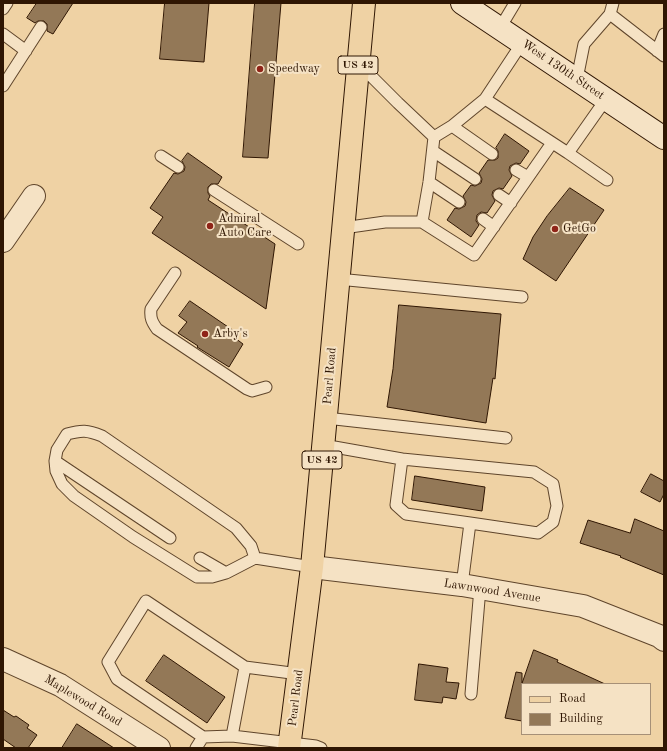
<!DOCTYPE html>
<html>
<head>
<meta charset="utf-8">
<style>
	body { margin:0 }
	#map { position:relative; width:667px; height:751px; overflow:hidden; background:#efd2a4; font-family:"Old Standard TT",serif }
	canvas { display:block }
	.frame { position:absolute; inset:0; border:4px solid #2f1603; pointer-events:none }
	.legend { position:absolute; left:521px; top:683px; width:130px; height:52px; box-sizing:border-box; background:#f5e2c4; border:1px solid #a69077; margin:0; padding:5px 7px; list-style:none; font-size:12px; color:#2f1603 }
	.legend li { display:flex; align-items:center; gap:8px; height:20px }
	.legend b { width:20px; border:1px solid #a69077 }
</style>
</head>
<body>
<div id="map">
<canvas width="667" height="751"></canvas>
<div class="frame"></div>
<ul class="legend">
<li><b style="height:5px;background:#efd2a4"></b>Road</li>
<li><b style="height:11px;background:#937857"></b>Building</li>
</ul>
</div>
<script>
const context = document.querySelector('canvas').getContext('2d');
context.lineJoin = 'round';
function fillPath(path, color) { context.fillStyle = color; context.fill(path, 'evenodd'); }
function stroke(path, color, width, dash) { context.strokeStyle = color; context.lineWidth = width; context.lineCap = dash ? 'butt' : 'round'; context.setLineDash(dash || []); context.stroke(path); }
function drawText(font, color, halo, rows, align = 'center') {
  context.font = font + ' "Old Standard TT",serif'; context.lineWidth = 4; context.setLineDash([]); context.textBaseline = 'middle'; context.strokeStyle = halo; context.fillStyle = color; for (const [text, x, y, turn = 0] of rows) {
    context.save(); context.translate(x, y); context.rotate((+turn || 0) * Math.PI / 180); context.textAlign = isNaN(turn) ? turn : align; if (halo) context.strokeText(text, 0, 0); context.fillText(text, 0, 0); context.restore();
  }
}
const building = new Path2D(`
	M37,3H73L53,34L47,31V24L44,21H38L35,23L27,18Z
	M165,3H209L204,62L160,59Z
	M255,3H281L268,158L243,157Z
	M505,134L529,151L520,164L516,163L510,166L509,170L512,176L503,189L499,188L493,191L492,195L495,201L487,213L481,212L477,215L476,221L479,225L471,237L447,220L455,208L459,209L465,206L466,202L463,196L471,185L475,186L481,183L482,179L479,173L488,160H495L498,158V151L496,148Z
	M188,153L222,177L218,184H211L208,187V193L210,196L208,200L275,244L266,309L152,233L163,217L150,208L174,173L178,174L184,171L185,167L182,161Z
	M570,188L604,210L556,281L523,259L533,237L547,216Z
	M190,301L234,331L231,335L243,344L229,367L197,347L198,346L178,333L187,322L179,316Z
	M399,305L501,314L495,379L493,378L486,423L387,407L393,369Z
	M651,474L664,481V494L660,502L641,492Z
	M415,476L485,487L482,511L412,500Z
	M635,519L664,531V575L620,557L621,556L580,543L588,520L630,533Z
	M534,650L558,660L557,662L605,684H522V721L505,718L516,672L522,673V683Z
	M164,655L225,697L207,723L146,681Z
	M419,664L448,668L446,682L459,683L456,699L443,697L442,703L415,700Z
	M3,710L14,717L16,716L29,725L27,728L37,735L28,748H16L3,739Z
	M77,724L114,748H62Z`);
fillPath(building, '#937857');
stroke(building, '#2f1603', 1);
const service = new Path2D(`
	M3,9L7,3
	M610,14L664,56
	M500,28L515,3
	M3,34L26,51
	M522,43L485,99L568,153L606,99
	M657,51L664,34
	M577,79L584,44L610,14L613,3
	M3,86L41,27
	M452,126L492,154
	M434,137L452,126L485,99
	M433,151L475,179
	M568,153L607,180
	M161,156L178,167
	M516,170L528,177
	M429,182L459,202
	M214,190L298,244
	M499,195L511,203
	M483,219L494,227
	M422,222L474,255L552,143
	M343,228L385,222H422L429,182L434,137L398,103L359,64
	M175,273L151,309C150,318 152,322 157,329L247,389L252,391L266,387
	M338,279L522,297
	M326,418L506,438
	M323,445L402,459L396,505L406,514L470,523L462,585
	M402,459L534,472L553,484L557,506L553,522L538,533L470,523
	M55,461L170,538
	M200,558L226,573
	M255,558L251,546L236,528L102,436C87,430 82,430 67,434L57,450L55,461L56,471L62,484L74,496L133,537L197,577H212L226,573L255,558L312,567
	M299,674L245,667L146,601L108,662L117,679L203,737L232,736L316,746L321,748
	M471,694L480,588
	M232,736L245,667
	M196,748L203,737`);
const minor = new Path2D(`
	M3,241L34,196
	M312,567L462,585L583,606L659,636L664,640
	M3,659L60,685L159,748`);
const secondary = new Path2D(`
	M462,3L664,138`);
const primary = new Path2D(`
	M289,748L312,567L364,3`);
stroke(service, '#5f452b', 13);
stroke(minor, '#5f452b', 24);
stroke(secondary, '#2f1603', 24);
stroke(primary, '#2f1603', 24);
stroke(service, '#f5e2c4', 11);
stroke(minor, '#f5e2c4', 22);
stroke(secondary, '#f5e2c4', 22);
stroke(primary, '#efd2a4', 22);
for (const [x, y, r, color] of [
	[260,69,4,"#8f2418"],
	[210,226,4,"#8f2418"],
	[555,229,4,"#8f2418"],
	[205,334,4,"#8f2418"]
]) { const dot = new Path2D(); dot.arc(x, y, r, 0, 2 * Math.PI); context.fillStyle = color; context.fill(dot); stroke(dot, '#f5e2c4', 1.5); }
for (const [x, y, w] of [
	[358,65,40],
	[322,460,40]
]) { const box = new Path2D(); box.roundRect(x - w / 2, y - 9, w, 18, 3); context.fillStyle = '#f5e2c4'; context.fill(box); stroke(box, '#2f1603', 1); }
drawText('bold 11px', '#2f1603', null, [
	["US 42",358,65],
	["US 42",322,460]
]);
drawText('12px', '#2f1603', '#f5e2c4', [
	["Speedway",268,69],
	["Admiral",218,219],
	["Auto Care",218,233],
	["GetGo",563,229],
	["Arby's",213,334]
], 'left');
drawText('12px', '#2f1603', '#f5e2c4', [
	["West 130th Street",563,70,34],
	["Pearl Road",330,376,-85],
	["Lawnwood Avenue",492,591,9],
	["Pearl Road",296,698,-83],
	["Maplewood Road",83,701,31]
]);
</script>
</body>
</html>
